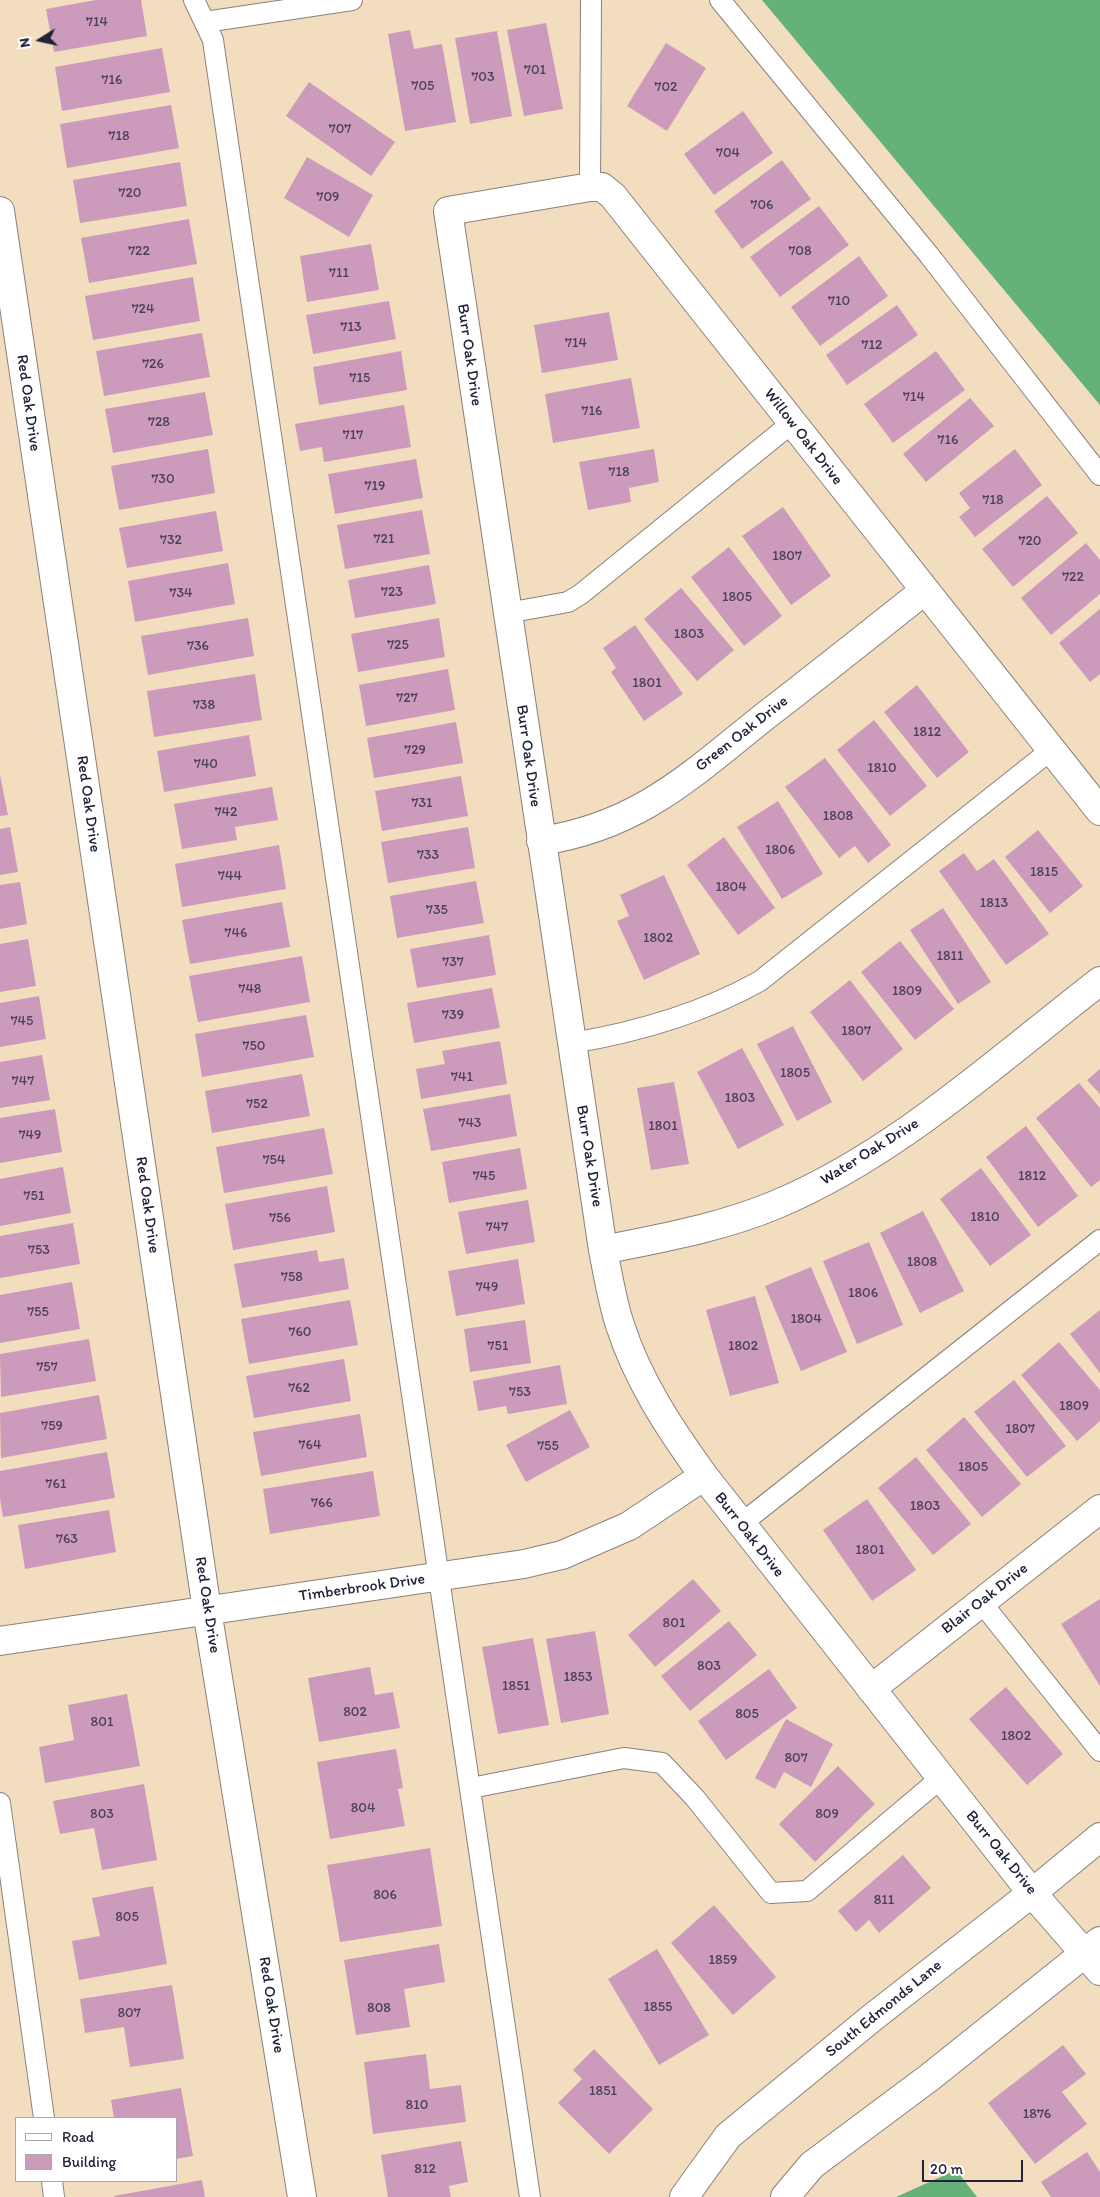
<!DOCTYPE html>
<html>
<head>
<meta charset="utf-8">
<style>
	body { margin:0 }
	#map { position:relative; width:1100px; height:2197px; overflow:hidden; background:#f3ddbf; font-family:Itim,sans-serif }
	canvas { display:block }
	.legend { position:absolute; left:15px; top:2117px; width:162px; height:65px; box-sizing:border-box; background:#fff; border:1px solid #a7a7b1; margin:0; padding:6px 9px; list-style:none; font-size:15px; color:#22223b }
	.legend li { display:flex; align-items:center; gap:10px; height:25px }
	.legend b { width:25px; border:1px solid #a7a7b1 }
	.north { position:absolute; left:15px; top:15px; width:50px; height:50px; -webkit-text-stroke:4px #fff; paint-order:stroke; rotate:260deg; font-size:14px; font-weight:700; line-height:20px; text-align:center; color:#22223b }
	.north::after { content:''; display:block; margin:auto; width:18px; height:22px; background:#22223b; clip-path:polygon(50% 0,100% 100%,50% 72%,0 100%) }
	.scale { position:absolute; left:922px; top:2160px; width:101px; height:22px; box-sizing:border-box; border:2px solid #22223b; border-top:0; padding-left:6px; font-size:15px; line-height:18px; white-space:nowrap; color:#22223b; -webkit-text-stroke:4px #fff; paint-order:stroke }
</style>
</head>
<body>
<div id="map">
<canvas width="1100" height="2197"></canvas>
<ul class="legend">
<li><b style="height:6px;background:#fff"></b>Road</li>
<li><b style="height:14px;background:#cc9bbb"></b>Building</li>
</ul>
<div class="north">N</div>
<div class="scale">20 m</div>
</div>
<script>
const context = document.querySelector('canvas').getContext('2d');
context.lineJoin = 'round';
function fillPath(path, color) { context.fillStyle = color; context.fill(path, 'evenodd'); }
function stroke(path, color, width, dash) { context.strokeStyle = color; context.lineWidth = width; context.lineCap = dash ? 'butt' : 'round'; context.setLineDash(dash || []); context.stroke(path); }
function drawText(font, color, halo, rows, align = 'center') {
  context.font = font + ' Itim,sans-serif'; context.lineWidth = 4; context.setLineDash([]); context.textBaseline = 'middle'; context.strokeStyle = halo; context.fillStyle = color; for (const [text, x, y, turn = 0] of rows) {
    context.save(); context.translate(x, y); context.rotate((+turn || 0) * Math.PI / 180); context.textAlign = isNaN(turn) ? turn : align; if (halo) context.strokeText(text, 0, 0); context.fillText(text, 0, 0); context.restore();
  }
}
fillPath(new Path2D(`
	M762,0H1100V405Z
	M956,2170L977,2197H896Z`), '#64b17a');
fillPath(new Path2D(`
	M96,0H141L147,36L54,52L46,9Z
	M546,23L563,109L524,116L507,30Z
	M410,30L414,49L442,44L456,122L405,131L388,34Z
	M497,31L512,116L470,124L455,38Z
	M666,43L706,68L667,131L627,106Z
	M162,48L170,92L62,111L55,67Z
	M309,82L395,142L371,176L286,116Z
	M171,105L179,148L67,168L60,124Z
	M743,111L773,153L714,195L684,154Z
	M307,157L373,195L349,237L284,198Z
	M782,160L811,199L742,249L714,211Z
	M180,162L187,206L80,223L73,180Z
	M819,206L849,245L780,297L750,257Z
	M189,219L197,264L89,283L81,238Z
	M371,244L379,290L307,302L300,256Z
	M859,256L888,296L820,346L791,307Z
	M193,277L200,321L93,340L85,296Z
	M389,301L396,339L313,354L306,315Z
	M897,305L918,335L847,385L826,355Z
	M609,312L618,360L542,373L534,325Z
	M202,333L210,377L104,396L96,351Z
	M401,351L407,390L319,405L313,367Z
	M936,351L965,390L893,443L864,404Z
	M631,378L640,428L553,443L545,394Z
	M205,392L213,435L113,453L105,409Z
	M970,398L994,426L926,482L903,454Z
	M404,405L411,447L324,462L322,447L300,451L295,424Z
	M208,449L215,493L119,510L111,466Z
	M654,449L659,482L629,488L631,502L588,510L579,462Z
	M1015,449L1042,485L975,537L959,517L970,508L959,493Z
	M416,459L423,498L335,514L328,474Z
	M1047,496L1078,533L1013,587L982,549Z
	M783,507L831,576L791,605L742,536Z
	M422,510L430,554L345,569L337,525Z
	M216,511L223,551L127,568L119,528Z
	M1086,543L1100,560V594L1051,635L1021,598Z
	M729,547L782,616L744,646L691,577Z
	M228,563L235,604L135,622L128,581Z
	M429,565L436,604L355,618L348,580Z
	M681,588L734,650L697,681L644,619Z
	M1100,609V674L1090,682L1059,643Z
	M248,618L254,656L148,675L141,636Z
	M439,618L445,657L358,672L351,634Z
	M635,625L683,694L644,721L611,672L616,668L603,648Z
	M448,669L455,710L366,726L359,685Z
	M255,674L262,720L154,737L147,691Z
	M917,685L969,752L937,778L884,712Z
	M874,720L927,786L890,816L837,750Z
	M456,722L463,763L374,778L367,738Z
	M249,735L256,776L164,792L157,751Z
	M825,758L891,845L868,863L855,846L839,858L785,787Z
	M0,775L8,815L0,816Z
	M461,776L468,816L382,831L375,791Z
	M272,787L278,820L235,827L237,840L182,849L174,804Z
	M778,801L823,874L782,899L737,827Z
	M10,827L18,872L0,875V829Z
	M468,827L475,868L388,883L381,842Z
	M1038,830L1083,886L1050,913L1005,857Z
	M724,837L775,908L738,935L687,865Z
	M279,845L286,889L182,907L175,864Z
	M964,853L977,871L994,859L1049,934L1006,965L939,871Z
	M664,875L700,954L644,980L617,921L629,916L620,895Z
	M476,881L484,923L397,938L390,896Z
	M20,882L27,924L0,929V885Z
	M282,902L290,947L190,964L182,920Z
	M943,908L991,982L958,1004L910,930Z
	M489,935L496,975L417,988L410,949Z
	M28,939L36,986L0,992V944Z
	M900,941L954,1009L915,1040L861,972Z
	M302,956L310,1002L198,1022L189,976Z
	M850,980L903,1049L863,1081L810,1012Z
	M492,988L500,1028L414,1043L407,1003Z
	M39,996L46,1039L0,1047V1003Z
	M306,1015L314,1057L202,1077L195,1034Z
	M793,1026L832,1102L797,1121L757,1044Z
	M500,1041L507,1084L421,1099L416,1069L445,1064L442,1051Z
	M742,1048L784,1125L738,1149L697,1072Z
	M42,1055L50,1100L0,1108V1062Z
	M1100,1069V1094L1087,1080Z
	M302,1074L310,1116L212,1133L205,1091Z
	M674,1082L689,1164L651,1170L637,1088Z
	M1079,1083L1100,1108V1180L1091,1187L1036,1118Z
	M510,1094L517,1136L431,1151L423,1109Z
	M55,1109L62,1152L0,1163V1118Z
	M1026,1126L1078,1196L1038,1227L986,1157Z
	M324,1128L333,1174L224,1193L216,1147Z
	M520,1148L527,1189L449,1203L442,1162Z
	M63,1167L71,1213L0,1226V1179Z
	M981,1168L1031,1235L990,1266L940,1199Z
	M327,1186L335,1232L233,1250L225,1204Z
	M528,1200L535,1242L466,1254L458,1212Z
	M923,1211L964,1291L920,1313L880,1233Z
	M73,1223L80,1264L0,1278V1236Z
	M869,1242L903,1325L857,1344L823,1261Z
	M317,1250L319,1262L344,1258L349,1289L242,1308L234,1264Z
	M518,1259L525,1304L456,1316L448,1271Z
	M811,1267L847,1352L801,1371L765,1286Z
	M72,1282L80,1329L0,1343V1295Z
	M755,1296L779,1383L730,1396L706,1310Z
	M350,1300L358,1345L249,1364L241,1319Z
	M1100,1310V1373L1070,1334Z
	M525,1320L531,1363L470,1372L464,1329Z
	M89,1339L96,1381L1,1397L0,1354Z
	M1059,1342L1100,1390V1421L1077,1441L1021,1375Z
	M344,1359L351,1401L254,1418L246,1376Z
	M560,1365L567,1404L508,1414L506,1406L478,1411L473,1381Z
	M1014,1380L1066,1446L1027,1477L974,1412Z
	M99,1395L107,1439L1,1458L0,1413Z
	M570,1410L590,1447L526,1482L506,1445Z
	M360,1414L367,1457L261,1476L253,1432Z
	M964,1417L1021,1484L982,1517L926,1450Z
	M107,1452L115,1498L3,1517L0,1499V1471Z
	M916,1457L971,1524L933,1555L878,1488Z
	M373,1471L380,1516L270,1534L263,1489Z
	M867,1499L916,1570L872,1601L823,1530Z
	M109,1510L116,1552L25,1569L18,1525Z
	M693,1579L721,1611L655,1667L628,1635Z
	M1100,1599V1686L1061,1624Z
	M729,1621L757,1655L690,1711L661,1676Z
	M595,1631L609,1714L561,1723L546,1639Z
	M533,1638L549,1725L498,1734L482,1647Z
	M370,1667L375,1695L393,1692L400,1728L319,1742L308,1678Z
	M769,1669L797,1708L726,1760L698,1721Z
	M1006,1687L1063,1754L1027,1785L969,1719Z
	M127,1694L140,1766L45,1783L39,1747L74,1740L68,1705Z
	M786,1719L833,1744L811,1787L784,1772L775,1789L755,1778Z
	M396,1749L403,1788L398,1789L405,1826L330,1839L317,1762Z
	M838,1766L875,1804L815,1862L779,1824Z
	M144,1784L157,1860L102,1870L94,1828L60,1834L53,1801Z
	M430,1848L442,1926L340,1942L327,1865Z
	M903,1855L931,1888L879,1933L869,1920L856,1932L838,1911Z
	M153,1886L167,1964L79,1980L72,1941L100,1936L92,1898Z
	M714,1905L776,1977L733,2015L671,1943Z
	M439,1944L445,1982L404,1989L410,2027L356,2035L344,1960Z
	M657,1949L709,2035L659,2065L608,1979Z
	M172,1985L184,2059L130,2067L124,2027L85,2033L80,1999Z
	M1063,2045L1086,2074L1062,2092L1087,2124L1035,2164L988,2103Z
	M594,2049L653,2109L609,2154L558,2103L582,2079L573,2070Z
	M426,2054L430,2089L461,2085L466,2122L373,2134L364,2062Z
	M181,2088L193,2156L176,2159V2118H114L111,2100Z
	M461,2141L468,2182L449,2186L451,2197H388L381,2155Z
	M1087,2152L1100,2172V2197H1051L1041,2182Z
	M202,2180L205,2197H114V2196Z`), '#cc9bbb');
const lane = new Path2D(`
	M194,0L213,40L216,61L530,2197
	M720,0L929,255L1100,475
	M205,22L352,0
	M590,187L591,0
	M507,613L568,602L581,594L792,423
	M572,1043C638,1032 701,1014 760,981L1051,750
	M741,1524L1100,1240
	M981,1602L1100,1751
	M471,1788L624,1758L662,1763L695,1798L771,1893L807,1891L941,1778
	M0,1803L44,2118
	M52,2181L54,2197`);
const street = new Path2D(`
	M0,211L207,1610L302,2197
	M1100,811L613,196L602,187H590L448,211L603,1250C608,1275 612,1301 620,1325C638,1381 670,1429 704,1476L1032,1893L1100,1971
	M541,841C641,826 693,773 769,713C821,673 872,632 924,591
	M603,1250C661,1238 720,1228 775,1205C895,1155 998,1060 1100,981
	M0,1641L524,1564L562,1555L629,1526L704,1476
	M871,1689L1100,1509`);
const secondary = new Path2D(`
	M684,2197L728,2136L873,2017L1032,1893L1100,1837
	M785,2197L812,2165L930,2077L1100,1941`);
stroke(lane, '#8a807d', 22);
stroke(street, '#8a807d', 30);
stroke(secondary, '#8a807d', 30);
stroke(lane, '#fff', 20);
stroke(street, '#fff', 28);
stroke(secondary, '#fff', 28);
drawText('14px', '#4c405b', null, [
	["714",97,22],
	["701",535,70],
	["703",483,77],
	["716",112,80],
	["705",423,86],
	["702",666,87],
	["707",340,129],
	["718",119,136],
	["704",728,153],
	["720",130,193],
	["709",328,197],
	["706",762,205],
	["722",139,251],
	["708",800,251],
	["711",339,273],
	["710",839,301],
	["724",143,309],
	["713",351,327],
	["714",576,343],
	["712",872,345],
	["726",153,364],
	["715",360,378],
	["714",914,397],
	["716",592,411],
	["728",159,422],
	["717",353,435],
	["716",948,440],
	["718",619,472],
	["730",163,479],
	["719",375,486],
	["718",993,500],
	["721",384,539],
	["732",171,540],
	["720",1030,541],
	["1807",787,556],
	["722",1073,577],
	["723",392,592],
	["734",181,593],
	["1805",737,597],
	["1803",689,634],
	["725",398,645],
	["736",198,646],
	["1801",647,683],
	["727",407,698],
	["738",204,705],
	["1812",927,732],
	["729",415,750],
	["740",206,764],
	["1810",882,768],
	["731",422,803],
	["742",226,812],
	["1808",838,816],
	["1806",780,850],
	["733",428,855],
	["1815",1044,872],
	["744",230,876],
	["1804",731,887],
	["1813",994,903],
	["735",437,910],
	["746",236,933],
	["1802",658,938],
	["1811",950,956],
	["737",453,962],
	["748",250,989],
	["1809",907,991],
	["739",453,1015],
	["745",22,1021],
	["1807",856,1031],
	["750",254,1046],
	["1805",795,1073],
	["741",462,1077],
	["747",23,1081],
	["1803",740,1098],
	["752",257,1104],
	["743",470,1123],
	["1801",663,1126],
	["749",30,1135],
	["754",274,1160],
	["745",484,1176],
	["1812",1032,1176],
	["751",34,1196],
	["1810",985,1217],
	["756",280,1218],
	["747",497,1227],
	["753",39,1250],
	["1808",922,1262],
	["758",292,1277],
	["749",487,1287],
	["1806",863,1293],
	["755",38,1312],
	["1804",806,1319],
	["760",300,1332],
	["751",498,1346],
	["1802",743,1346],
	["757",47,1367],
	["762",299,1388],
	["753",520,1392],
	["1809",1074,1406],
	["759",52,1426],
	["1807",1020,1429],
	["764",310,1445],
	["755",548,1446],
	["1805",973,1467],
	["761",56,1484],
	["766",322,1503],
	["1803",925,1506],
	["763",67,1539],
	["1801",870,1550],
	["801",674,1623],
	["803",709,1666],
	["1853",578,1677],
	["1851",516,1686],
	["802",355,1712],
	["805",747,1714],
	["801",102,1722],
	["1802",1016,1736],
	["807",796,1758],
	["804",363,1808],
	["803",102,1814],
	["809",827,1814],
	["806",385,1895],
	["811",884,1900],
	["805",127,1917],
	["1859",723,1960],
	["1855",658,2007],
	["808",379,2008],
	["807",129,2013],
	["1851",603,2091],
	["810",417,2105],
	["1876",1037,2114],
	["812",425,2169]
]);
drawText('16px', '#22223b', '#fff', [
	["Burr Oak Drive",469,355,82],
	["Red Oak Drive",28,403,82],
	["Willow Oak Drive",803,437,52],
	["Green Oak Drive",742,734,-38],
	["Burr Oak Drive",528,756,82],
	["Red Oak Drive",88,804,82],
	["Water Oak Drive",870,1152,-32],
	["Burr Oak Drive",589,1156,81],
	["Red Oak Drive",147,1205,82],
	["Burr Oak Drive",749,1535,52],
	["Timberbrook Drive",362,1588,-8],
	["Blair Oak Drive",985,1599,-38],
	["Red Oak Drive",207,1605,81],
	["Burr Oak Drive",1001,1853,51],
	["Red Oak Drive",271,2005,81],
	["South Edmonds Lane",884,2009,-39]
]);
</script>
</body>
</html>
